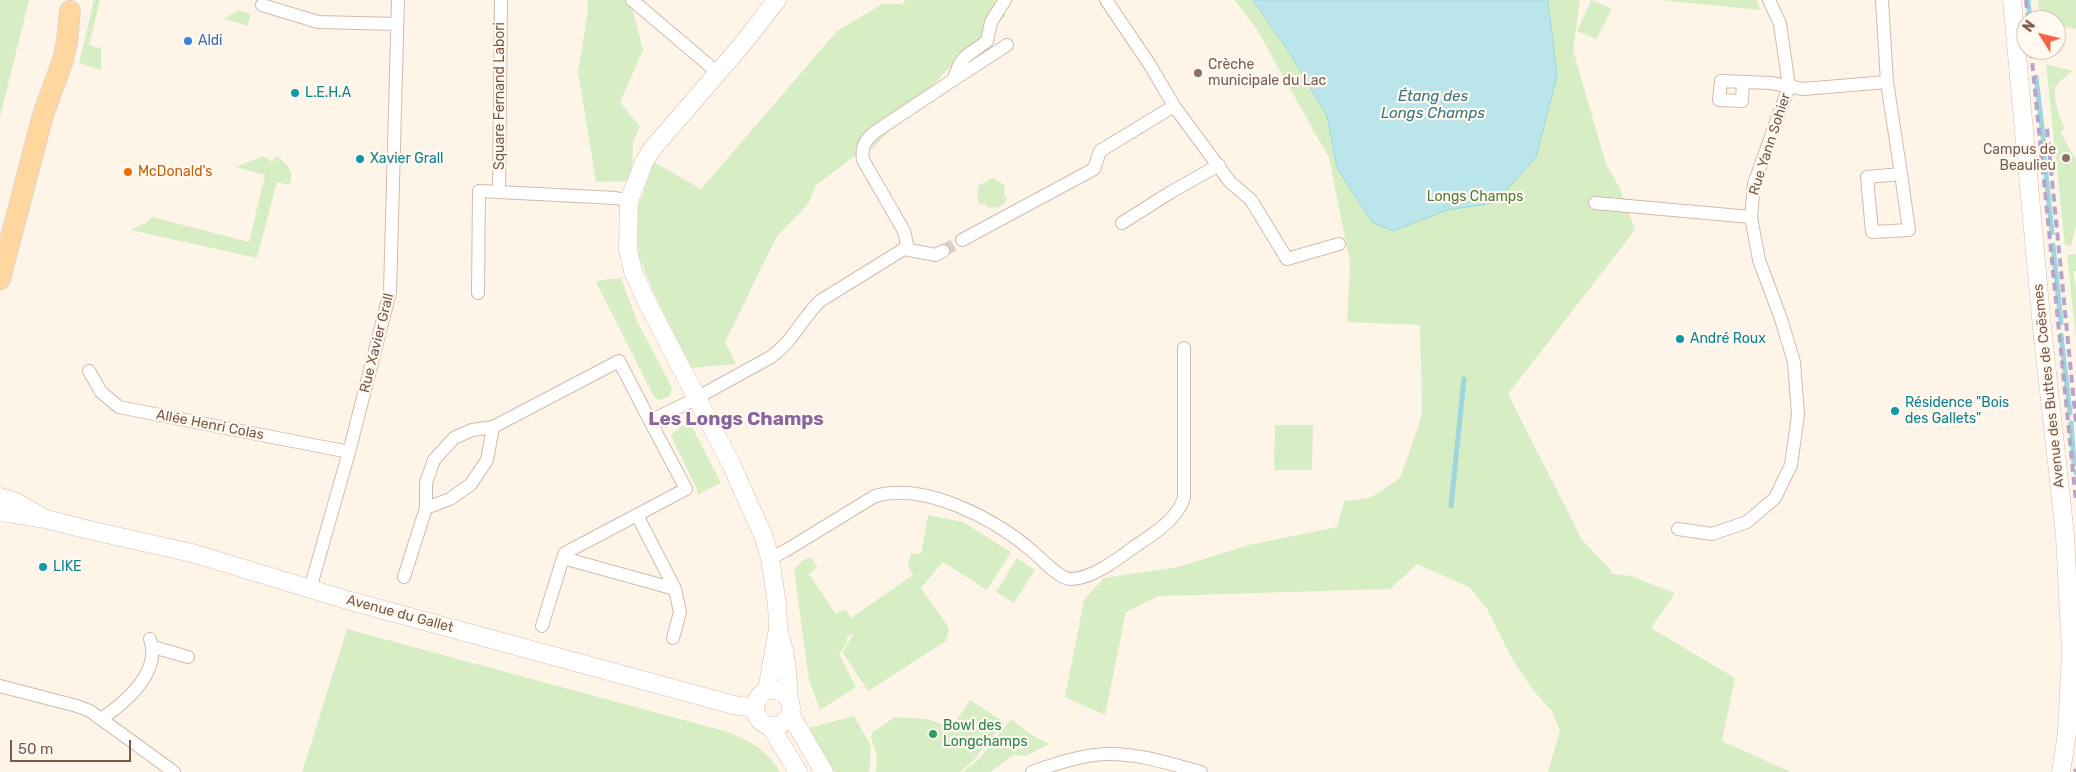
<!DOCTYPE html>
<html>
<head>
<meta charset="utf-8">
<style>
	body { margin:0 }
	#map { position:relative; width:2076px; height:772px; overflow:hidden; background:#fef5e8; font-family:Rubik,sans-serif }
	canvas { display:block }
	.north { position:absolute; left:2016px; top:10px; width:50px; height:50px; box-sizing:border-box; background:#fff9f0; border:1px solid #cab9ad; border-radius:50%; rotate:306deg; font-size:14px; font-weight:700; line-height:20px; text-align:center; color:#7b5949 }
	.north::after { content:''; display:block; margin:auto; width:18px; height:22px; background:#f16444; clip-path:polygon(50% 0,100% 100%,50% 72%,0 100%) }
	.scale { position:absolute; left:10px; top:740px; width:121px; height:22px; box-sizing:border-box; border:2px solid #7b5949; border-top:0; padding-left:6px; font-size:15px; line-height:18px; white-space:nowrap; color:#7b5949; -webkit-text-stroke:4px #fff9f0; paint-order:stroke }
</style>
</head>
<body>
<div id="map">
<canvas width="2076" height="772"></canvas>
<div class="north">N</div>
<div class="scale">50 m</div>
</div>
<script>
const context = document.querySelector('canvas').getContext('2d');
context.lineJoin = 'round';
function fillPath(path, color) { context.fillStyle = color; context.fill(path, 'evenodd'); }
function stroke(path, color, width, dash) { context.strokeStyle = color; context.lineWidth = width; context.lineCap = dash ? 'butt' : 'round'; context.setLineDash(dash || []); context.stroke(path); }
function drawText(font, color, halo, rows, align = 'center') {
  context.font = font + ' Rubik,sans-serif'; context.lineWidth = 4.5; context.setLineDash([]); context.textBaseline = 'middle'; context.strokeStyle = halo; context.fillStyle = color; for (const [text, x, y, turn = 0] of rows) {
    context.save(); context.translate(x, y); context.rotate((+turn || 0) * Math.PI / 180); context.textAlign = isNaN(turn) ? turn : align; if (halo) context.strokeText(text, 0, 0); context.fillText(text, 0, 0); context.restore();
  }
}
fillPath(new Path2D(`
	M0,0H29L0,117Z
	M94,0H100L89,45L101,48V70L79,63Z
	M587,0H630L643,50L620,102L640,127L633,141L632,181L596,182L578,72L588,10Z
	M906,0H1000L997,5L1006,16L970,46L872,149L852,158L816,185L808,204L777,236L725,342L736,364L690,368L653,291L639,256L636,213L654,162L701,189L837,31L882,4H902Z
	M1234,0H1580L1573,50L1606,164L1620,188L1635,230L1508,394L1582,540L1612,571L1609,573L1630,576L1675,593L1651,628L1735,678L1722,741L1791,772H1548L1560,731L1552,711L1533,690L1511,657L1487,609L1469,587L1417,564L1390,589L1159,596L1126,612L1105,715L1065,697L1084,600L1104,578L1178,567L1249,545L1337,527L1344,501L1370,498L1400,478L1420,421L1422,412L1420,325L1347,322L1350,262L1329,158L1256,28Z
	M1591,0L1612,9L1596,39L1577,31Z
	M1660,0H1757L1761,10Z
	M2038,0H2076V29L2062,26L2056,50V20H2040Z
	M238,10L251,14L248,26L224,19Z
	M2046,64L2073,71C2068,75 2060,80 2057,85C2051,94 2060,119 2065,128L2060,132L2076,159V226L2071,246L2065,245Z
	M263,156L272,162L277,156C288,165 294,170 290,185L277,182L257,258L130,230L146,223L152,217L249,242L265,175L236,167Z
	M992,178L1005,185L1004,194L1007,199C1002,208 997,208 987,207L985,203L981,205L977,199L978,186Z
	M2076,254V271H2073L2076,287V339L2067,255Z
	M621,278L637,321L672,388L670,396L659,400L654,397L596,282L600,280Z
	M683,425H687L692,427L721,483L697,495V489L671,436L674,432Z
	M1275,425H1313L1312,470H1274Z
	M928,515L963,522L1011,552L987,590L943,562L921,588L949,628L946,641L868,691L843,653L853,634L847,637V643L839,654L856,687L820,710L809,680L794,570L802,561L811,557L817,567L809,574L836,614L845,609L851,618L913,575L908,566L911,553L921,554Z
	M1017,558L1035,570L1014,603L996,592Z
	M347,629L724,731C747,739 768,750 780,772H302Z
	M970,700L1004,722L973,761L960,772H876L877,756L871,737L873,732L895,717L926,719L952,727Z
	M854,716L871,746L869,772H835L809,728Z
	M1011,719L1030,734L1049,744L1026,756L1014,755L990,772H963L980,758Z`), '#d7eec4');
const water = new Path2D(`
	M1253,0H1548L1557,76L1536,157L1495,203L1447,210L1393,231L1372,222L1337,168L1327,116L1290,53Z`);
fillPath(water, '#bae5ea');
stroke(water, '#9fd6dd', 1);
stroke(new Path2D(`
	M2028,0L2030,20
	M2033,50L2034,55
	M2036,77L2044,145
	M2044,155L2052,233
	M2053,245L2061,323
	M2061,335L2070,413
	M2071,423L2074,464
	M2076,472V473
	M1451,506L1464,379`), '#9fd6dd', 5);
stroke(new Path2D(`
	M943,251L962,240`), '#ddcec0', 12, [12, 6]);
const street = new Path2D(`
	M632,0L718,73
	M1106,0L1150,65L1174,106L1230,182L1251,200L1287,259L1339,244
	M1882,0L1887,82L1901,174
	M262,5L318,22L397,24
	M953,80L1007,45
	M1743,82L1742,101L1719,100L1721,81L1771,83L1803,89L1887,82
	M1901,174L1909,230L1872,232L1867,177Z
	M499,192L501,0
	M1595,203L1751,217
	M1122,223L1171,192L1219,165
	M962,240L1094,169L1100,151L1174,106
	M904,249L936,255L943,251
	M478,293L479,191L616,198L629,201
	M89,371L101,392L119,407L349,452
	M426,508L450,499L471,484L487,460L493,427
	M1678,529L1712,534L1747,522L1775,498L1791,465L1798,415L1794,362L1781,319L1759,260L1751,217L1754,184L1789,86L1780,24L1769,0
	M563,558L565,553L686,489L650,421
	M770,558L785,551L875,496C925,482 993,518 1031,550C1040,557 1058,578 1070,579C1090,580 1118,559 1134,547C1153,534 1176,521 1184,498V348
	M404,577L426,508V483L434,460L454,438L472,430L493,427L619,361L650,421L689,402L771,357C795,339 800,321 820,301L904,249L907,244L904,231L863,160C861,147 865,140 875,132L953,80L960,63L965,57L987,41L991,22L1005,0
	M310,589L349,452L390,292L398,0
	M542,626L563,558L675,589L637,515
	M673,638L680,612L675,589
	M153,647L188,657
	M0,686L77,706L90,711L174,772
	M101,719C125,703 162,672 150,639
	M1032,772C1055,764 1081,755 1106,754C1138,753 1170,764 1201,772`);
const secondary = new Path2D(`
	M777,0L740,47L653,148L644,162L629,201L628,250L633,271L646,300L731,464L763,535L770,558L777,604L778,629L784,651L787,671L789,700
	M2012,0L2042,328L2065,535L2071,652L2067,733L2061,772
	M0,497L16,502L39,515
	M0,512L46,519L89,530L192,553L347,600L734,705L754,708
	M755 708a18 18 0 1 1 36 0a18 18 0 1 1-36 0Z
	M767,691L777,634
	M790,714L824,772
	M771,727L798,772`);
const primary = new Path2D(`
	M0,279L43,115L63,60L67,41L70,11`);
stroke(street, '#d2bbac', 14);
stroke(secondary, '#d8beab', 19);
stroke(primary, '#ddd4d0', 22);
stroke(street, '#fff', 12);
stroke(secondary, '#fff', 18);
stroke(primary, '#ffd79e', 20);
stroke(new Path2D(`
	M2026,0L2028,20
	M2031,50L2076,502
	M2047,129L2076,423
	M2075,772L2076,769`), '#b7a4ca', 4, [8, 5]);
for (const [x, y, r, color] of [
	[188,41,5,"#3f7fe0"],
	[1198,73,5,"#8d6e63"],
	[295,93,5,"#0f9aa8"],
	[2066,158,5,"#8d6e63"],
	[360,159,5,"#0f9aa8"],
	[128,172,5,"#e8710a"],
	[1680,339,5,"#0f9aa8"],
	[1895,411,5,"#0f9aa8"],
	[43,567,5,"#0f9aa8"],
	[933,734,5,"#2e9e5b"]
]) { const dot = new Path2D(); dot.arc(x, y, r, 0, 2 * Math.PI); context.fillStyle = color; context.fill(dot); stroke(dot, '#fff9f0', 2); }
drawText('14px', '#366cbe', '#fff9f0', [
	["Aldi",198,41]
], 'left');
drawText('14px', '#785e54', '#fff9f0', [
	["Crèche",1208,65],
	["municipale du Lac",1208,81],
	["Campus de",2056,150,"right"],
	["Beaulieu",2056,166,"right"]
], 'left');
drawText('14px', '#0d838f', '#fff9f0', [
	["L.E.H.A",305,93],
	["Xavier Grall",370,159],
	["André Roux",1690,339],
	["Résidence \"Bois",1905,403],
	["des Gallets\"",1905,419],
	["LIKE",53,567]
], 'left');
drawText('14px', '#7b5949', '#fff9f0', [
	["Square Fernand Labori",500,96,-90],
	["Rue Yann Sohier",1770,144,-72],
	["Rue Xavier Grall",377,343,-76],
	["Avenue des Buttes de Coësmes",2049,386,-96],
	["Allée Henri Colas",210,425,11],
	["Avenue du Gallet",400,614,15]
]);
drawText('14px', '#c56008', '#fff9f0', [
	["McDonald's",138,172]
], 'left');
drawText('14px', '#527b3d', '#fff9f0', [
	["Longs Champs",1475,197]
]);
drawText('14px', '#27864d', '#fff9f0', [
	["Bowl des",943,726],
	["Longchamps",943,742]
], 'left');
drawText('italic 15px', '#3a7882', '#fff9f0', [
	["Étang des",1433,97],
	["Longs Champs",1433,114]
]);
drawText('bold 19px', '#89659e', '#fff9f0', [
	["Les Longs Champs",736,420]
]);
</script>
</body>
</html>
